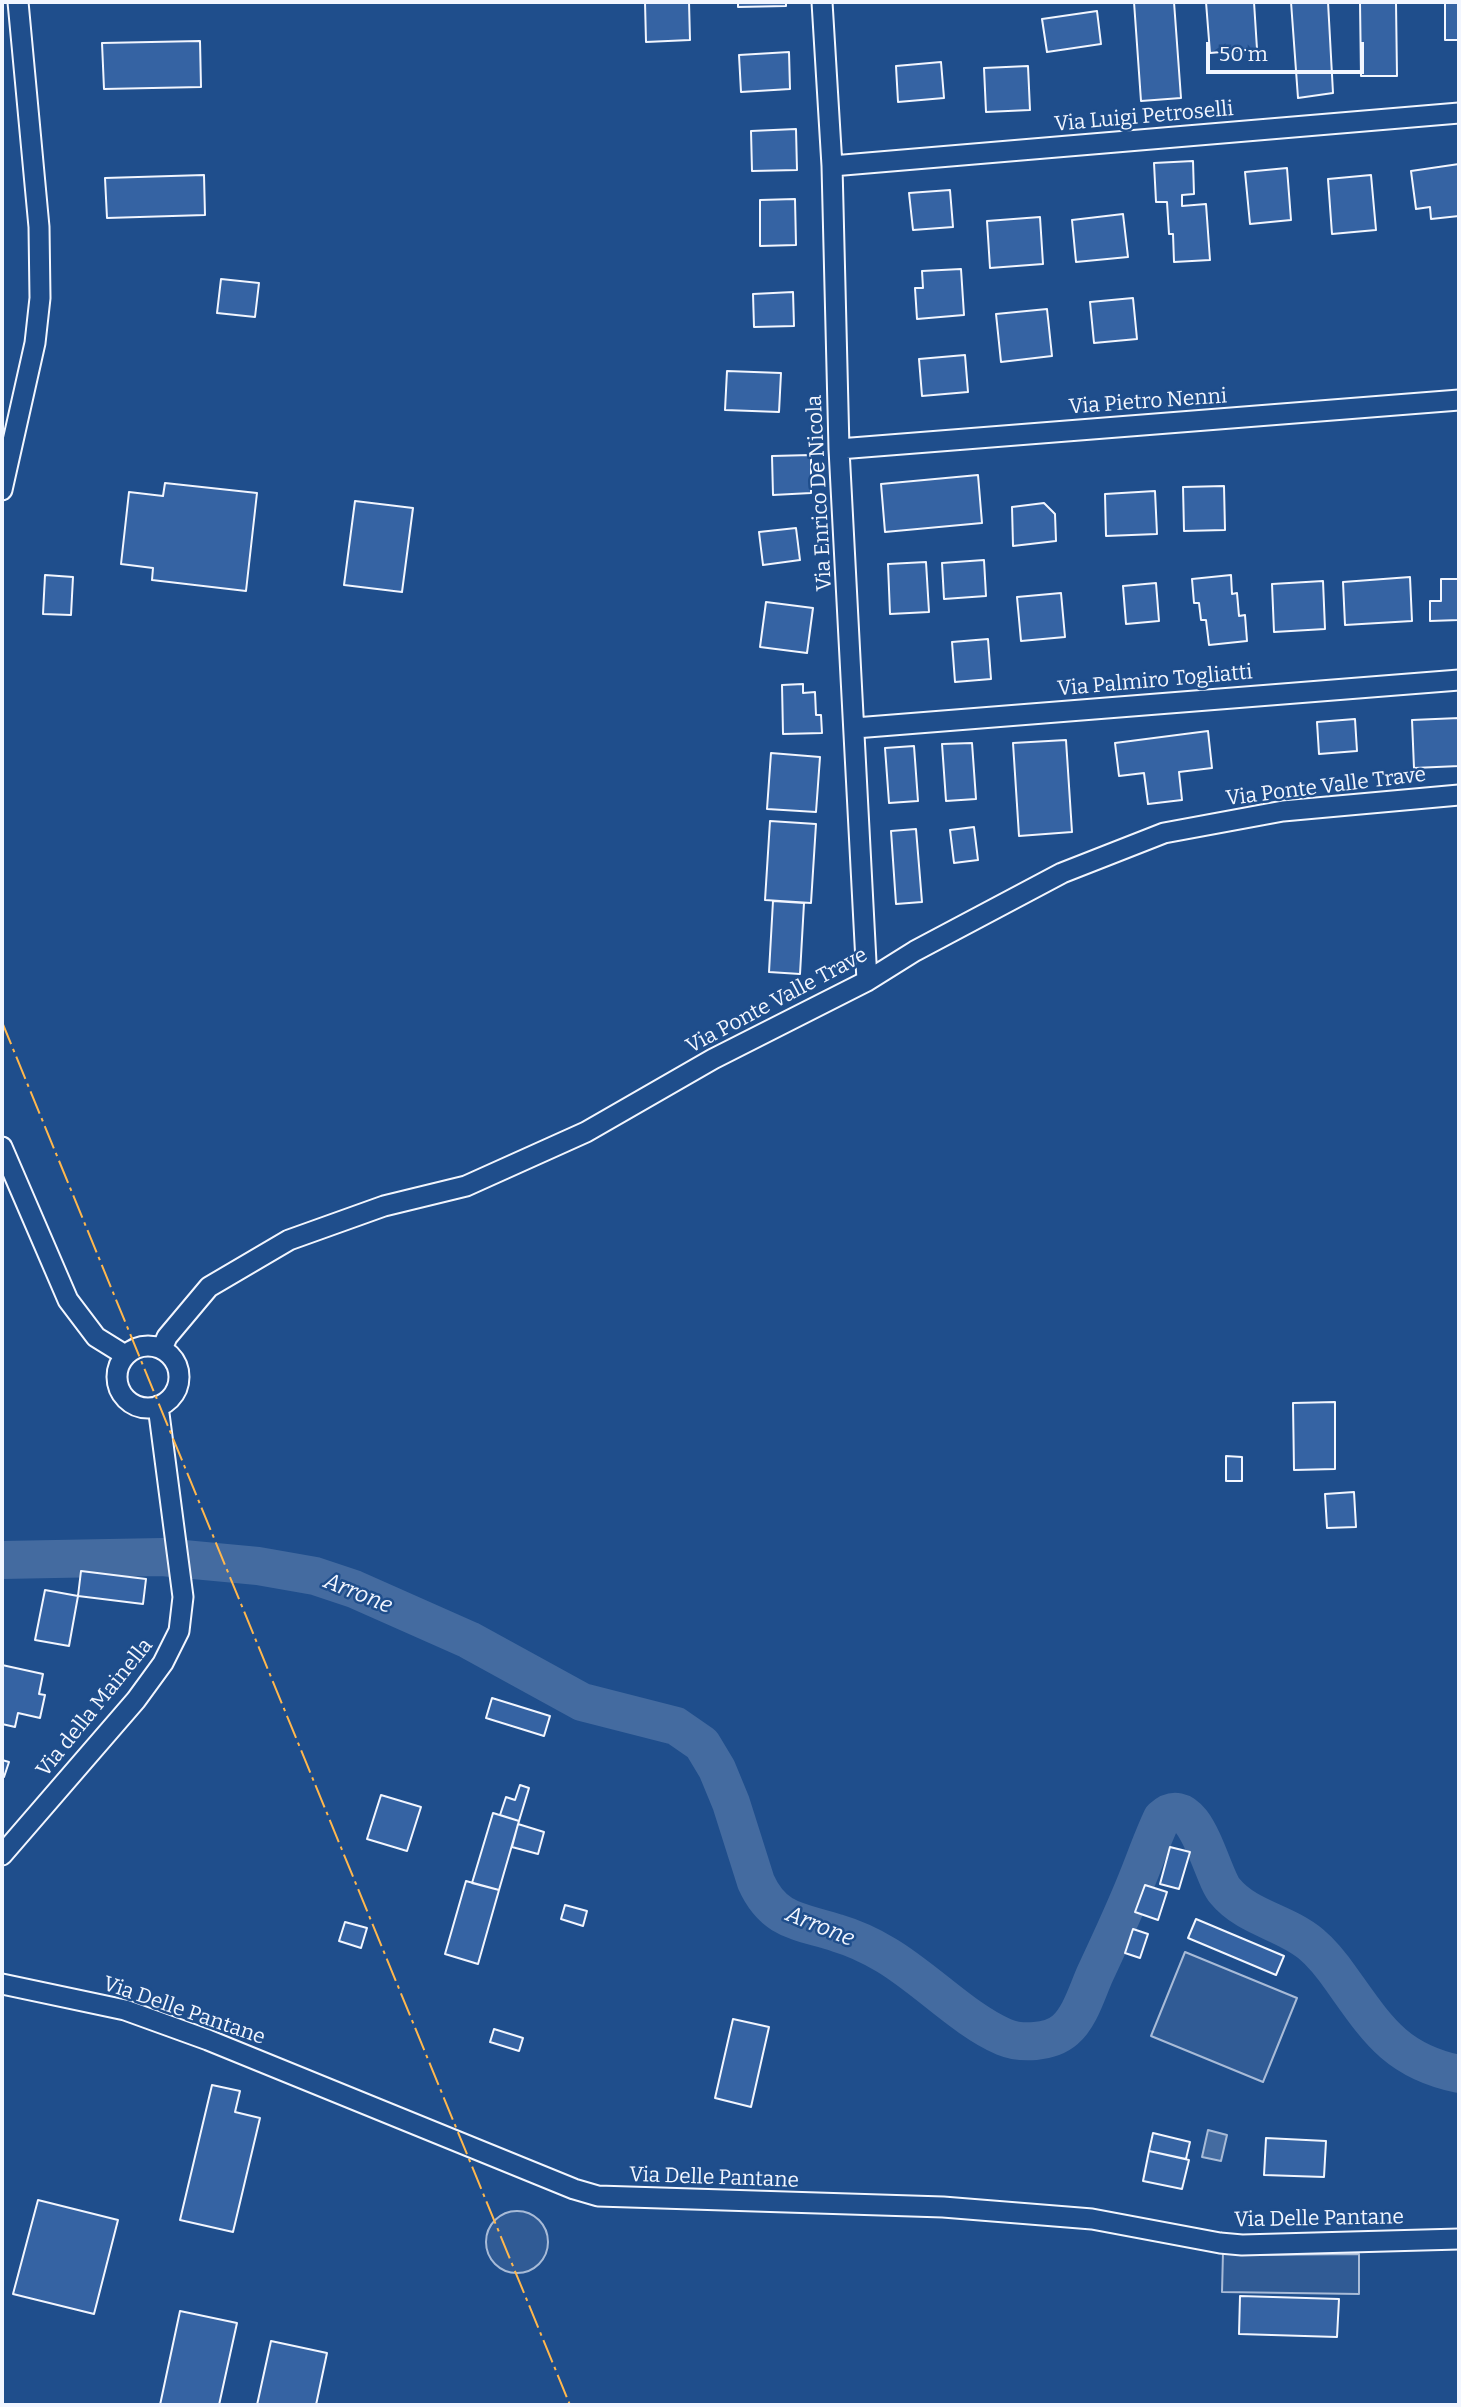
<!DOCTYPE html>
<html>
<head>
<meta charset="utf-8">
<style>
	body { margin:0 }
	#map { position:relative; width:1461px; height:2407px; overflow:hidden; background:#1f4e8c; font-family:Bitter,serif }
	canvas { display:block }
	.frame { position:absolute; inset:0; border:4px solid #f2f6ff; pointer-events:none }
	.scale { position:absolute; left:1206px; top:42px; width:158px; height:32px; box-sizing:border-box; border:4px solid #f2f6ff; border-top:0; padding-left:9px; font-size:21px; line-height:24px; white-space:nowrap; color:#f2f6ff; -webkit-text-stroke:5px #1f4e8c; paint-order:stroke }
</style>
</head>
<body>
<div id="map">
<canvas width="1461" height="2407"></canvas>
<div class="frame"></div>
<div class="scale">50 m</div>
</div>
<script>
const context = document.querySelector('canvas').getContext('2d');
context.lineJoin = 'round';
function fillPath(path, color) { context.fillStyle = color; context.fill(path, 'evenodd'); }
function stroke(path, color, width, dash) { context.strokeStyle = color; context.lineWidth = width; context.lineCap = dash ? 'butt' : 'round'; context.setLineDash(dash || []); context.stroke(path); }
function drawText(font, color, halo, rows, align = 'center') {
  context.font = font + ' Bitter,serif'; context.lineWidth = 5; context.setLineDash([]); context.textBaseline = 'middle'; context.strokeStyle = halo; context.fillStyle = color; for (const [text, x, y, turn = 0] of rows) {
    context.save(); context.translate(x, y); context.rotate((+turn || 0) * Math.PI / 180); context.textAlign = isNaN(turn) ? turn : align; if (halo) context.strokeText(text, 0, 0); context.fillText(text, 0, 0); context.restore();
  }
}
const built = new Path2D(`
	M1185,1952L1297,1998L1263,2082L1151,2036Z
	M486 2242a31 31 0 1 1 62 0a31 31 0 1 1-62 0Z
	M1223,2252L1248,2255L1359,2254V2294L1222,2292Z`);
fillPath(built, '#305b95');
stroke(built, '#a8bbd7', 2);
const water = new Path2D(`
	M1208,2130L1227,2135L1221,2161L1202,2157Z`);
fillPath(water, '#446ba0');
stroke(water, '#a8bbd7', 2);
stroke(new Path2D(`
	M2,1560L162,1557L258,1566L315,1576L354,1589L469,1640L582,1702L676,1726L702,1744L717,1769L731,1803L756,1882C774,1922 800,1921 837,1933C854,1938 871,1946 886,1955C925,1978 964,2020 1004,2037C1021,2044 1050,2043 1065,2030C1080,2017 1087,1992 1095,1974C1110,1942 1125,1910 1138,1877C1146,1857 1153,1837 1162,1818C1195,1788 1211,1875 1225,1891C1247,1918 1285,1922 1311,1944C1323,1954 1333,1967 1342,1980C1377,2029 1396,2061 1459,2074`), '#446ba0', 38);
const building = new Path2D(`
	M645,2H689L690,40L646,42Z
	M738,2H786V6L738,7Z
	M1134,2H1174L1181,98L1141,101Z
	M1206,2H1254L1257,49L1210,53Z
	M1291,2H1328L1333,93L1298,98Z
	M1360,2H1396L1397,76H1361Z
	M1445,2H1459V40H1445Z
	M1097,11L1101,44L1047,52L1042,19Z
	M200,41L201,87L104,89L102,43Z
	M789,52L790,89L741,92L739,55Z
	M941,62L944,98L898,102L896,66Z
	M1028,66L1030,110L986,112L984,68Z
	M796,129L797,170L752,171L751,131Z
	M1193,161L1194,194L1182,195V206L1206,204L1210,260L1174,262L1173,234H1169L1167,202H1156L1154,163Z
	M1459,164V216L1431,219L1430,207L1416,209L1411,171Z
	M1287,168L1291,220L1250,224L1245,172Z
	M204,175L205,215L107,218L105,178Z
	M1371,175L1376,230L1332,234L1328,179Z
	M950,190L953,227L913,230L909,193Z
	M795,199L796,245L760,246V200Z
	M1123,214L1128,257L1076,262L1072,220Z
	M1040,217L1043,264L990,268L987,221Z
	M961,269L964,315L917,319L915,288H923L922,271Z
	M221,279L259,283L255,317L217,313Z
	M793,292L794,326L754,327L753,294Z
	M1133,298L1137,339L1094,343L1090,302Z
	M1047,309L1052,356L1001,362L996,314Z
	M965,355L968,392L922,396L919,359Z
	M727,371L781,373L779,412L725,410Z
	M811,455V493L773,495L772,456Z
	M978,475L982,523L885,532L881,484Z
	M165,483L257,493L246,591L152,580L153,568L121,564L129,492L163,496Z
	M1224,486L1225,530L1184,531L1183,487Z
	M1155,491L1157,534L1106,536L1105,494Z
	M355,501L413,508L402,592L344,585Z
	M1044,503L1055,514L1056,541L1013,546L1012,507Z
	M796,528L800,560L763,565L759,532Z
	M984,560L986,596L944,599L942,563Z
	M926,562L929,612L890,614L888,564Z
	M45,575L73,577L71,615L43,614Z
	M1231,575L1232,594L1237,593L1239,616L1245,615L1247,641L1209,645L1206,620H1201L1199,603H1194L1192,579Z
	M1410,577L1412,621L1345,625L1343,582Z
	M1441,579H1459V620L1430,621V601H1441Z
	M1323,581L1325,629L1274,632L1272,584Z
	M1156,583L1159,621L1126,624L1123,586Z
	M1061,593L1065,637L1021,641L1017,597Z
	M766,602L813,608L807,653L760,647Z
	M988,639L991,679L955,682L952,642Z
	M803,684V693L815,692L816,715H821L822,733L783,734L782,685Z
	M1459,718V766L1414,768L1412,720Z
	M1355,719L1357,751L1319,754L1317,722Z
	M1208,731L1212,768L1179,772L1182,800L1148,804L1144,773L1119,776L1115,743Z
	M1066,740L1072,832L1019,836L1013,743Z
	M972,743L976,799L946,801L942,744Z
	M914,746L918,801L889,803L885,748Z
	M771,753L820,757L816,812L767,809Z
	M770,821L816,824L811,903L765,900Z
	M974,827L978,860L954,863L950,830Z
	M916,829L922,902L896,904L891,831Z
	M773,901L804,903L800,974L769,972Z
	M1335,1402V1469L1294,1470L1293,1403Z
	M1226,1456L1242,1457V1481H1226Z
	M1354,1492L1356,1527L1327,1528L1325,1494Z
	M81,1571L146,1579L143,1604L78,1596Z
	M45,1590L78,1596L69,1646L35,1640Z
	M2,1665L43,1674L39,1694L45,1695L40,1718L18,1713L15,1727L2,1724Z
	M492,1698L550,1716L544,1736L486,1718Z
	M2,1760L9,1762L4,1777L2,1776Z
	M520,1785L529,1788L519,1821L500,1815L506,1797L515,1800Z
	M381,1795L421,1807L407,1851L367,1839Z
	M493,1813L519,1821L499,1890L472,1883Z
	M518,1824L544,1832L538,1854L512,1847Z
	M1170,1847L1190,1852L1179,1889L1160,1884Z
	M466,1881L499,1890L478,1964L445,1954Z
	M1145,1885L1167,1892L1158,1920L1135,1912Z
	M565,1905L587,1911L583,1926L561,1919Z
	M1196,1919L1284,1956L1276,1975L1188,1938Z
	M345,1922L367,1928L361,1948L339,1941Z
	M1133,1929L1148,1934L1140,1958L1125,1953Z
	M733,2019L769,2027L751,2107L715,2098Z
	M494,2029L523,2038L519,2051L490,2042Z
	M212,2085L240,2091L235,2112L260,2118L233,2232L180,2220Z
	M1153,2133L1190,2142L1186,2159L1149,2151Z
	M1266,2138L1326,2141L1324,2177L1264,2175Z
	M1149,2151L1189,2160L1182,2189L1143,2181Z
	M38,2200L118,2220L94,2314L13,2294Z
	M1240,2296L1339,2299L1337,2337L1239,2334Z
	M180,2311L237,2323L219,2405H160Z
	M271,2341L327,2353L316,2405H257Z`);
fillPath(building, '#3563a3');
stroke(building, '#f2f6ff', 2);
const street = new Path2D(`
	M822,2L832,166L839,449L867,981
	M832,166L1459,113
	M839,449L1459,400
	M2,490L35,343L40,298L39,227L18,2
	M855,728L1459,680
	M2,1147L68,1300L96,1337L125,1355
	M117 1377a31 31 0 1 1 62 0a31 31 0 1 1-62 0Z
	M162,1349L167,1337L209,1287L289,1240L384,1206L466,1186L586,1132L713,1059L867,981L915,951L1062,873L1164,833L1283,811L1459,795
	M2,1855L136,1700L163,1663L179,1631L183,1597L158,1406
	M2,1984L125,2010L208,2040L574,2189L598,2196L943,2207L1092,2219L1220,2243L1242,2245L1459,2239`);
stroke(street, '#f2f6ff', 23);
stroke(street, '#1f4e8c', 19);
stroke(new Path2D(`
	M2,1022L570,2405`), '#ffb74d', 2, [24, 5, 3.5, 5]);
drawText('21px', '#f2f6ff', '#1f4e8c', [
	["Via Luigi Petroselli",1144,117,-5],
	["Via Pietro Nenni",1148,402,-4],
	["Via Enrico De Nicola",820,493,-93],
	["Via Palmiro Togliatti",1155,681,-5],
	["Via Ponte Valle Trave",1326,787,-7],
	["Via Ponte Valle Trave",777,1001,-28],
	["Via della Mainella",95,1708,-51],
	["Via Delle Pantane",184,2011,19],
	["Via Delle Pantane",714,2178,2],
	["Via Delle Pantane",1319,2219,-1]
]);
drawText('italic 23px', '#f2f6ff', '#1f4e8c', [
	["Arrone",358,1594,22],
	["Arrone",820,1927,22]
]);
</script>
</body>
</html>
